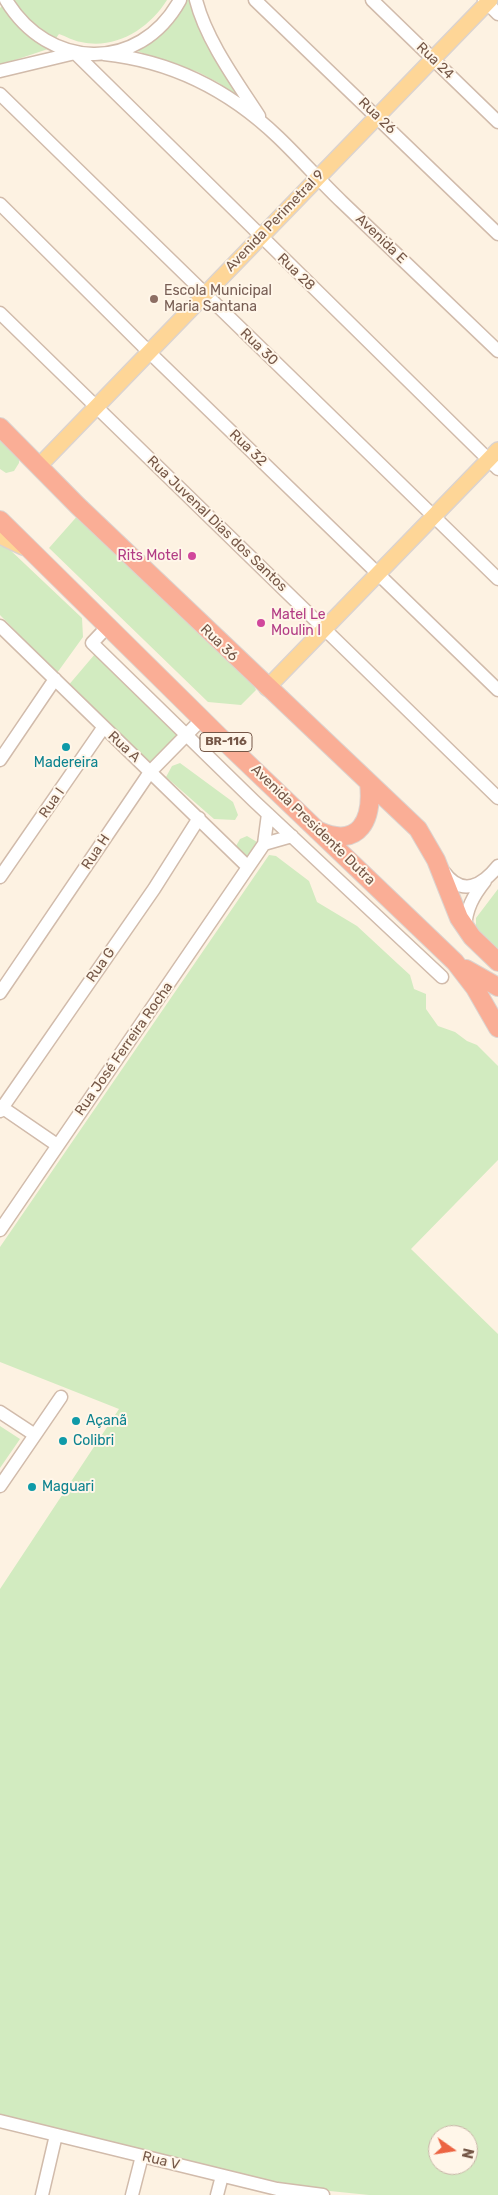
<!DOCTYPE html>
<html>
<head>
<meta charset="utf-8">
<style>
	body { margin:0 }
	#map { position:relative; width:498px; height:2195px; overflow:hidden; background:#fdf2e2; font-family:Rubik,sans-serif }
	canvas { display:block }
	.north { position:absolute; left:428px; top:2125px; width:50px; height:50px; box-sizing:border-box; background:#fff6e9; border:1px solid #c8b6a8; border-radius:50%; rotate:103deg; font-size:14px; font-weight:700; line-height:20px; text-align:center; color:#755747 }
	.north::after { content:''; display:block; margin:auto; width:18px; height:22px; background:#ec6442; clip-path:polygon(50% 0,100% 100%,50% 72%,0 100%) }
</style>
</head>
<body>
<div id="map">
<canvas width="498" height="2195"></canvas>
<div class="north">N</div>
</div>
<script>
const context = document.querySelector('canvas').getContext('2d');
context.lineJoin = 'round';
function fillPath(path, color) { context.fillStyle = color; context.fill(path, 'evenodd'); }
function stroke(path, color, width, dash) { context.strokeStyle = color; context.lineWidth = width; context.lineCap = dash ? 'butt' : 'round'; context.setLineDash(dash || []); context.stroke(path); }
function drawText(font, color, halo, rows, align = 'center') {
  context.font = font + ' Rubik,sans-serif'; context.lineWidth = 4; context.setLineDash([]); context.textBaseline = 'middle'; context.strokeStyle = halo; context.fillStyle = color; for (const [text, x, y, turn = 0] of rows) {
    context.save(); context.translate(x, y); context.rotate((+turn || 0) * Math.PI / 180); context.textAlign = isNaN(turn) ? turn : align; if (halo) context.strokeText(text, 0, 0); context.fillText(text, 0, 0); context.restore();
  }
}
fillPath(new Path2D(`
	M9,0H167C149,29 115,50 81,42C73,41 66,36 59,34L48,49L0,65V8Z
	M187,0H191L204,39L247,105L219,83L198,72L134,50C159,39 176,25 187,0Z
	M0,430L20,446L19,463L14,471L6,473L0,469Z
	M80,513L249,675L256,690L241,705L208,702L49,548Z
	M0,546L7,547L82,618L83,637L57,673L0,615Z
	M95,654L178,734L152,766L67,687Z
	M180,763L233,802L238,815L235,820L214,819L166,777L172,766Z
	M247,836L257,842L258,848L249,858L236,846L240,839Z
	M269,855L276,856L309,881L317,902L357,926L398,964L410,975L414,989L426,994V1009L438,1026L455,1032L467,1041L477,1045L498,1066V1160L411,1249L498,1334V2195H369L320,2190L268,2180L0,2116V1589L119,1409L0,1362V1247ZM438,2135H468V2165H438Z
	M498,889V952L476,930V918Z
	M0,1426L20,1439L0,1468Z`), '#d2ebc0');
const minor = new Path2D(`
	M6,0C48,70 139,74 180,0
	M196,0C206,40 237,82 259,116
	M255,0L498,234
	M372,0L498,122
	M484,0L498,14
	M104,54C171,61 230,91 278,137C300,158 320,181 342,202C394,252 446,301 498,351
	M0,71L75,53L498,469
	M0,94L498,579
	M0,204L149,352L498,690
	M0,313L498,798
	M109,625L92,643L254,801L442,977
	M0,626L248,867
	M0,760L55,679
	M264,844L292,836
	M444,872C462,897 482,886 498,866
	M0,877L103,728
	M465,928C466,909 473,896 485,881
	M0,993L150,772L202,719
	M0,1106L57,1145
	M0,1111L154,889L199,818
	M0,1230L264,844L268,814
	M0,1412L35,1435L61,1397
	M0,1486L35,1435
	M0,2121L277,2189L323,2195
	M42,2195L56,2135
	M132,2195L142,2156
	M217,2195L222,2176`);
const major = new Path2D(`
	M40,465L490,0
	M0,536L23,547
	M267,688L498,450`);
const highway = new Path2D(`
	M0,427L78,506L418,829L436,860L459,918L472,937L498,962
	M0,520L222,739L455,962L475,988L498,1028
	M319,831C360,849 373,819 369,783
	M466,969L498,987`);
stroke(minor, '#d1bbab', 15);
stroke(major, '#dbd3cf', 18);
stroke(highway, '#dbd3cf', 20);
stroke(minor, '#fff', 12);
stroke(major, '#fed697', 15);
stroke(highway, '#faae96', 18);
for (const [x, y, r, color] of [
	[154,299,5,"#8d6e63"],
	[192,556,5,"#d1479c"],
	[261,623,5,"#d1479c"],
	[66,747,5,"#0f9aa8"],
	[76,1421,5,"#0f9aa8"],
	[63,1441,5,"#0f9aa8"],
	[32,1487,5,"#0f9aa8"]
]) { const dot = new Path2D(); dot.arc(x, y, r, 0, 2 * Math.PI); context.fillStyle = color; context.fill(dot); stroke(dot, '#fff6e9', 2); }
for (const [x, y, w] of [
	[226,742,52]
]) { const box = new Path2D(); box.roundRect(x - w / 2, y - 9.5, w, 19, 4); context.fillStyle = '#fff6e9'; context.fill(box); stroke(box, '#755747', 1); }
drawText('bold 12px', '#755747', null, [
	["BR-116",226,742]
]);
drawText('14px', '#755747', '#fff6e9', [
	["Rua 24",435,61,44],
	["Rua 26",377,116,44],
	["Avenida Perimetral 9",275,221,-46],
	["Avenida E",381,239,44],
	["Rua 28",296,272,44],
	["Rua 30",259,347,44],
	["Rua 32",248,448,44],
	["Rua Juvenal Dias dos Santos",217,524,44],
	["Rua 36",219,643,44],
	["Rua A",124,747,43],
	["Rua I",52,803,-55],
	["Avenida Presidente Dutra",313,825,44],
	["Rua H",96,852,-56],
	["Rua G",101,965,-55],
	["Rua José Ferreira Rocha",124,1049,-55],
	["Rua V",161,2161,14]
]);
drawText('14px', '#785e54', '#fff6e9', [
	["Escola Municipal",164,291],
	["Maria Santana",164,307]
], 'left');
drawText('14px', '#b23c85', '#fff6e9', [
	["Rits Motel",182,556],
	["Matel Le",271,615,"left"],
	["Moulin I",271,631,"left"]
], 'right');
drawText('14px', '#0d838f', '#fff6e9', [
	["Madereira",66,763,"center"],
	["Açanã",86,1421],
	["Colibri",73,1441],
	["Maguari",42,1487]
], 'left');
</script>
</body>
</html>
